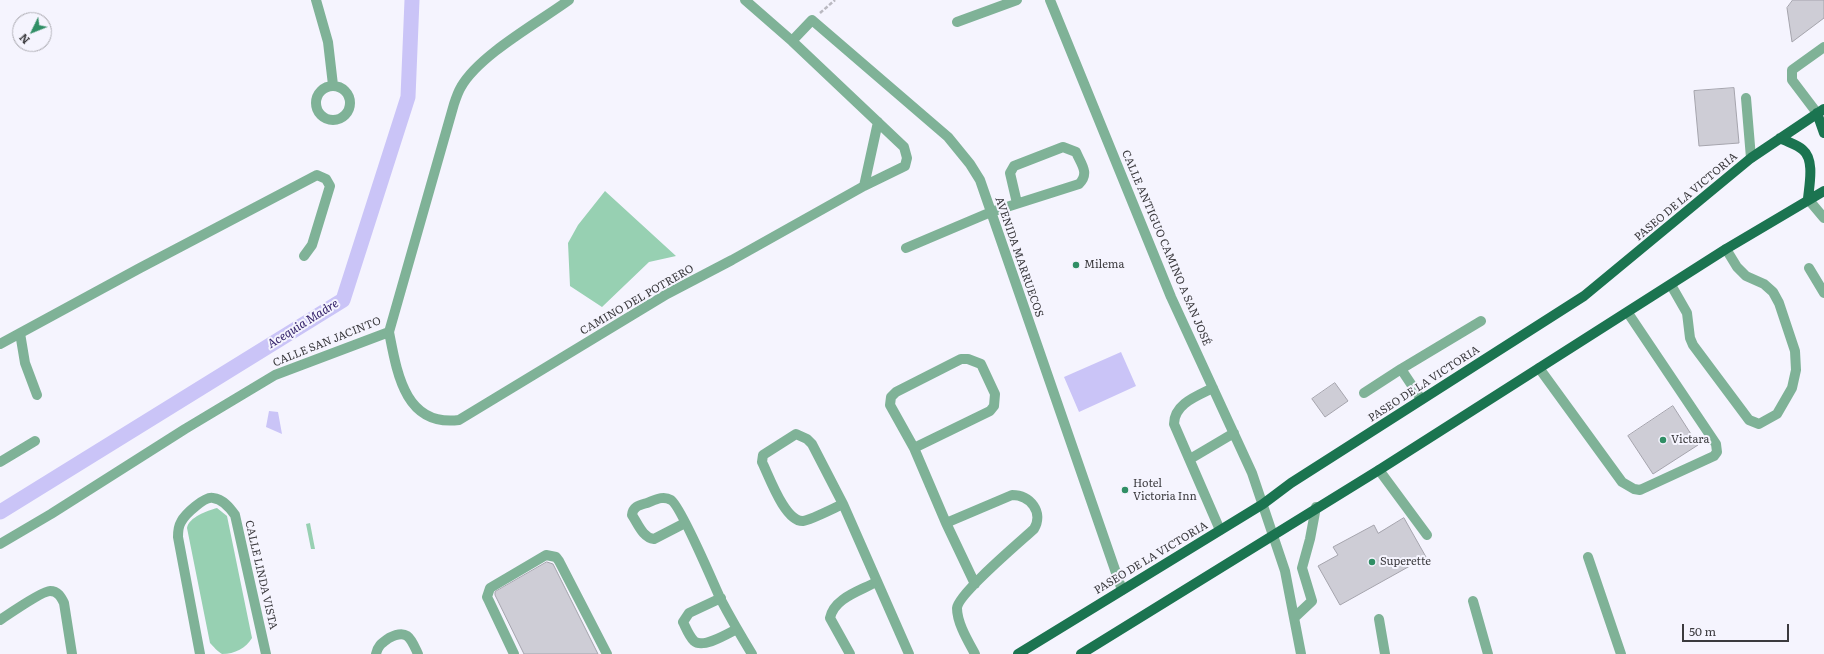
<!DOCTYPE html>
<html>
<head>
<meta charset="utf-8">
<style>
	body { margin:0 }
	#map { position:relative; width:1824px; height:654px; overflow:hidden; background:#f5f4fe; font-family:Literata,serif }
	canvas { display:block }
	.north { position:absolute; left:12px; top:12px; width:40px; height:40px; box-sizing:border-box; background:#f5f4fe; border:1px solid #abaab1; border-radius:50%; rotate:227deg; font-size:11px; font-weight:700; line-height:16px; text-align:center; color:#3b3a3e }
	.north::after { content:''; display:block; margin:auto; width:14px; height:18px; background:#308e65; clip-path:polygon(50% 0,100% 100%,50% 72%,0 100%) }
	.scale { position:absolute; left:1682px; top:624px; width:107px; height:18px; box-sizing:border-box; border:2px solid #3b3a3e; border-top:0; padding-left:5px; font-size:12px; line-height:14px; white-space:nowrap; color:#3b3a3e; -webkit-text-stroke:3px #f5f4fe; paint-order:stroke }
</style>
</head>
<body>
<div id="map">
<canvas width="1824" height="654"></canvas>
<div class="north">N</div>
<div class="scale">50 m</div>
</div>
<script>
const context = document.querySelector('canvas').getContext('2d');
context.lineJoin = 'round';
function fillPath(path, color) { context.fillStyle = color; context.fill(path, 'evenodd'); }
function stroke(path, color, width, dash) { context.strokeStyle = color; context.lineWidth = width; context.lineCap = dash ? 'butt' : 'round'; context.setLineDash(dash || []); context.stroke(path); }
function drawText(font, color, halo, rows, align = 'center') {
  context.font = font + ' Literata,serif'; context.lineWidth = 4; context.setLineDash([]); context.textBaseline = 'middle'; context.strokeStyle = halo; context.fillStyle = color; for (const [text, x, y, turn = 0] of rows) {
    context.save(); context.translate(x, y); context.rotate((+turn || 0) * Math.PI / 180); context.textAlign = isNaN(turn) ? turn : align; if (halo) context.strokeText(text, 0, 0); context.fillText(text, 0, 0); context.restore();
  }
}
fillPath(new Path2D(`
	M605,191L676,256L649,262L602,307L570,286L568,243L578,225Z
	M217,508L227,516L252,638C246,648 235,654 222,654C218,652 213,646 210,643L187,528C189,517 207,511 217,508Z
	M310,523L315,549H311L306,524Z`), '#97d0b2');
fillPath(new Path2D(`
	M1121,352L1136,386L1079,412L1064,377Z
	M269,411L278,412L282,434L266,427Z`), '#cac4f7');
stroke(new Path2D(`
	M0,512L343,300L408,97L412,0`), '#cac4f7', 15);
const building = new Path2D(`
	M1793,0H1824V18L1792,42L1787,8Z
	M1734,88L1739,143L1699,146L1694,91Z
	M1335,383L1348,401L1325,417L1312,399Z
	M1673,406L1698,445L1653,474L1628,436Z
	M1404,518L1426,557L1340,605L1318,566L1338,555L1333,547L1374,525L1378,533Z
	M547,562L553,564L598,654H524L495,595V592Z`);
fillPath(building, '#cecdd6');
stroke(building, '#a5a4ad', 1);
stroke(new Path2D(`
	M820,13L835,0`), '#bab9c1', 2.5, [4, 2]);
stroke(new Path2D(`
	M316,0L328,42L333,85
	M569,0C539,22 479,55 461,87C458,92 456,98 454,104L389,332C397,373 405,427 459,420L667,294L732,260L864,186L905,166L907,158L904,147L792,41L745,0
	M1050,0L1171,297L1252,473L1285,571L1301,654
	M957,22L1017,0
	M792,41L812,20L948,137L970,164L980,180L1122,590
	M316 103a17 17 0 1 1 34 0a17 17 0 1 1-34 0Z
	M1746,98L1751,158
	M1817,113L1792,80V70L1824,47
	M864,186L878,122
	M1808,199L1824,218
	M906,248L991,212L1079,184C1090,173 1081,164 1076,152L1063,147L1014,166L1010,173L1017,203
	M1809,268L1824,293
	M1671,285L1687,313L1690,338L1693,345L1749,420L1759,424L1777,414L1792,388L1796,370L1795,351L1779,303L1773,292L1764,284L1746,276L1737,267L1726,249
	M20,333L25,363L37,395
	M0,344L140,268L317,175L326,179L330,186L312,245L304,256
	M1539,368L1622,482L1634,489L1640,490L1714,456L1717,452L1716,444L1628,313
	M1213,388C1197,396 1174,404 1174,424L1220,530
	M1364,393L1401,369
	M1421,399L1401,369L1481,321
	M914,448L990,411L994,406L995,394L981,364L968,359H961L896,392L891,397L890,405L914,448L946,523L975,584
	M1190,459L1234,433
	M0,462L35,441
	M1379,470L1427,535
	M843,504C834,508 811,520 803,521C785,522 769,476 762,462L763,455L796,434L807,439L812,444L843,504L909,654
	M685,523L654,539C643,538 638,524 632,515C633,506 640,505 647,503C655,500 663,495 671,500C680,505 713,582 720,598C730,617 741,636 752,654
	M946,523L1012,495C1030,495 1044,512 1034,529C1021,541 958,594 957,608C957,623 968,641 975,654
	M0,544L51,514L185,429L275,375L389,332
	M1588,557L1621,654
	M721,598L689,613L683,622C686,628 689,636 694,641C703,649 727,634 737,629
	M1473,601L1488,654
	M1295,617L1312,601L1302,568L1310,539L1316,507
	M1379,619L1385,654
	M0,620C9,614 42,591 50,591C58,591 61,597 64,603L72,654
	M200,654L178,537C178,532 178,527 181,522C185,514 205,496 213,498C223,499 230,508 235,515L266,654
	M376,654C378,645 382,643 389,638C408,628 411,639 418,654
	M514,654L489,601L487,597L490,588L546,555L556,557L559,561L607,654
	M850,654L830,618C834,598 860,591 876,582`), '#7fb297', 10);
stroke(new Path2D(`
	M1817,113L1824,133
	M1780,138C1787,142 1798,145 1803,150C1815,160 1809,186 1808,199
	M1018,654L1263,504L1291,483L1584,296L1751,158L1824,109
	M1081,654L1379,470L1726,249L1824,191`), '#1b7450', 10);
for (const [x, y, r, color] of [
	[1076,265,4,"#308e65"],
	[1663,440,4,"#308e65"],
	[1125,490,4,"#308e65"],
	[1372,562,4,"#308e65"]
]) { const dot = new Path2D(); dot.arc(x, y, r, 0, 2 * Math.PI); context.fillStyle = color; context.fill(dot); stroke(dot, '#f5f4fe', 1.5); }
drawText('11px', '#3b3a3e', '#f5f4fe', [
	["PASEO DE LA VICTORIA",1686,197,-40],
	["CALLE ANTIGUO CAMINO A SAN JOSÉ",1166,248,67],
	["AVENIDA MARRUECOS",1019,257,71],
	["CAMINO DEL POTRERO",637,300,-30],
	["CALLE SAN JACINTO",327,342,-22],
	["PASEO DE LA VICTORIA",1424,384,-33],
	["PASEO DE LA VICTORIA",1151,558,-31],
	["CALLE LINDA VISTA",261,575,77]
]);
drawText('11px', '#3b3a3e', '#f5f4fe', [
	["Milema",1084,265],
	["Victara",1671,440],
	["Hotel",1133,484],
	["Victoria Inn",1133,497],
	["Superette",1380,562]
], 'left');
drawText('italic 12px', '#37256c', '#f5f4fe', [
	["Acequia Madre",303,324,-32]
]);
</script>
</body>
</html>
